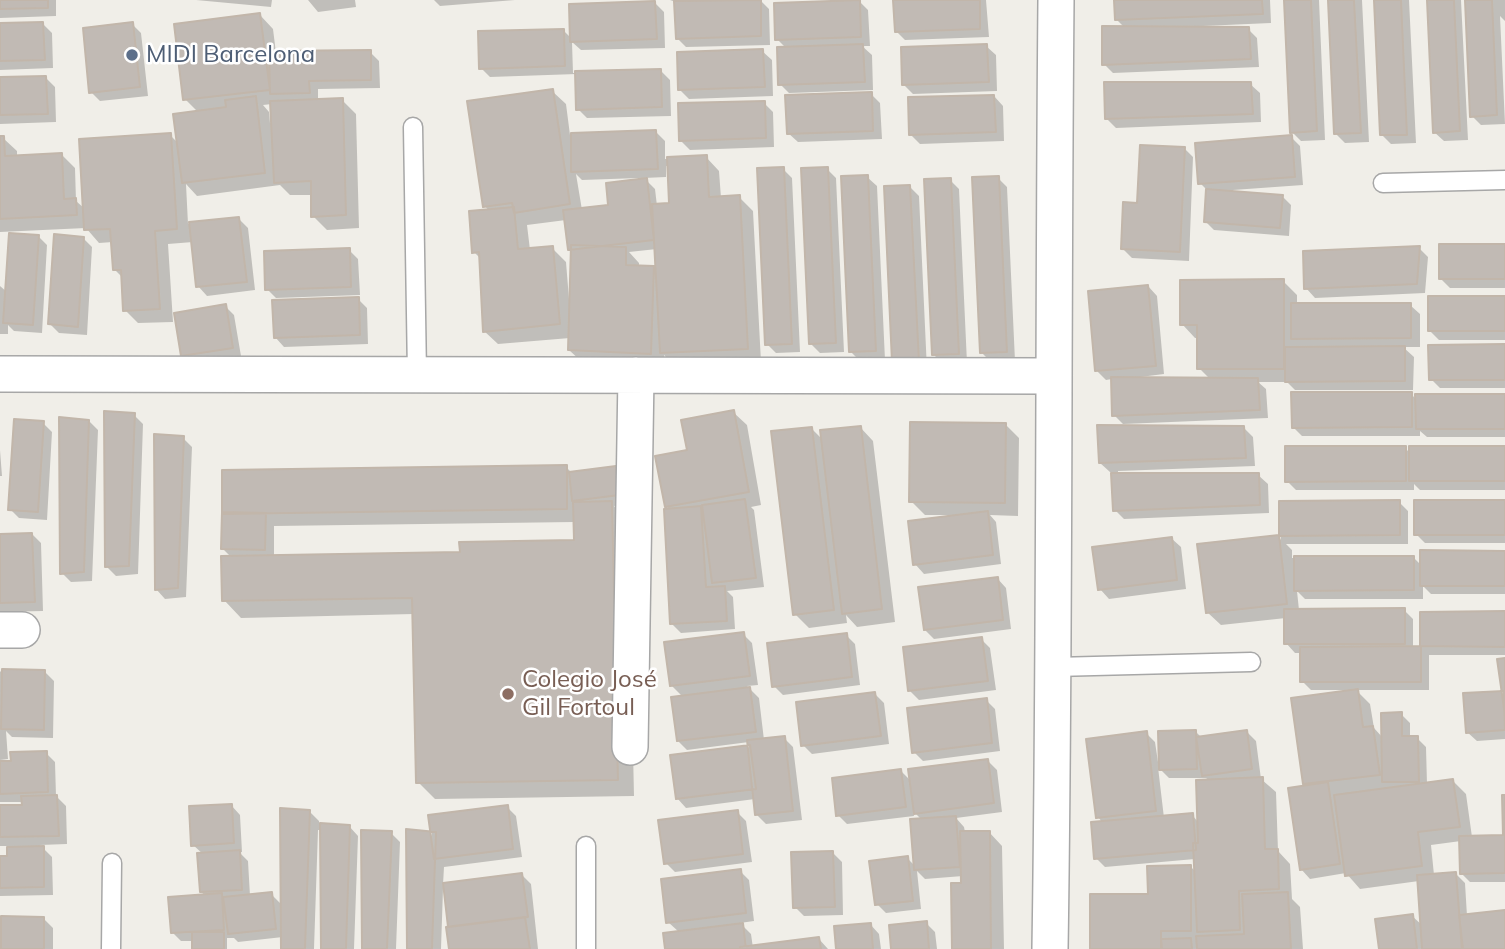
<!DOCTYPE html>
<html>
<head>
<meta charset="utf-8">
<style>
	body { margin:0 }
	canvas { display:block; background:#f0eee8 }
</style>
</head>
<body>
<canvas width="1505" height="949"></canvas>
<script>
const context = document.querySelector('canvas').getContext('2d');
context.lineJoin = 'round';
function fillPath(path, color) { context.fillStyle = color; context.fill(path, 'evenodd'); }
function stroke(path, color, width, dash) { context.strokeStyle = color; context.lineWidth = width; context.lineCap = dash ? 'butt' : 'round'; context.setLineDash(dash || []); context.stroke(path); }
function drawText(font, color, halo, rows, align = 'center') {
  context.font = font + ' Mulish,sans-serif'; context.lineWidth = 5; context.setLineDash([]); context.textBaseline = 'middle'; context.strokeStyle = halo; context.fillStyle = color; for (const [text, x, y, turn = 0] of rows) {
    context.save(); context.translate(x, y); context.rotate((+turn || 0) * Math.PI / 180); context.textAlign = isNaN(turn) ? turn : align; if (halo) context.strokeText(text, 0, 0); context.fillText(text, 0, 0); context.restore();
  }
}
fillPath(new Path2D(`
	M0,0H56V16L0,18Z
	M196,0H272L271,7Z
	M308,0H355L356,7L318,12Z
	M434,0H515L440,6Z
	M670,0H760L769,9L770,45L686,47L677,38L676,2Z
	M895,0H986L989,37L905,40L896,31Z
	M1116,0H1270L1271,23L1203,26V29H1248L1257,38L1259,67L1113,73L1104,64L1125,28L1117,20Z
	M1286,0H1319L1325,140L1301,141L1292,132Z
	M1329,0H1362L1369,142L1345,143L1336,134Z
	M1376,0H1409L1416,143L1391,144L1382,135Z
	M1428,0H1461L1468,140L1444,141L1434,132Z
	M1467,0H1505V21L1500,16L1505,124L1481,125L1472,116Z
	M859,1L868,10L870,46H862L872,55L873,90L789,93L780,84L786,48L777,39Z
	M655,3L664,12L665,48L581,50L572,42L573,73L661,71L670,80L671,116L587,118L578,109L577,74L490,77L481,68L563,30L572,39Z
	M260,15L273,29L276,53L370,52L379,61L380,88L318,89V101L342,100L356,114L359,228L327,230L313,216V195H290L280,185L197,196L186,184L188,224L239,219L248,228L255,290L207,296L198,286L193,242L168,244L173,322L138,323L125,310L123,278L115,270L113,242L99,243L86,228L0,232V138H3L17,151V157L62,155L75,168L76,201L85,209L170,135L179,144L198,112L185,99ZM272,104L273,123H270L269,112L263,105Z
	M43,24L52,33L53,68L0,70V25Z
	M132,24L141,33L148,96L100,101L91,92Z
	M986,46L996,55L997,91L913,94L904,85Z
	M762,51L772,60L773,96L689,99L680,90Z
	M46,78L55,87L56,122L0,124V79Z
	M1250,84L1260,93L1261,122L1116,128L1107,119Z
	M552,91L566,104L570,135L656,132L665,141V159L706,157L719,171L721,198L739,197L753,211L761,362L676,366L664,355V366L583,363L569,350L570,338L498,344L484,331L481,259L474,252L489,211L485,206ZM666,166H669L671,205L657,206L655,189L644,178L666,177ZM576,174L582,180L639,178V181L610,207L582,210ZM566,220L569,249L573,253L571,298L569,299L566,262L552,248L530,250L527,225ZM657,249L658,272L654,268H639V263L629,252Z
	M871,94L880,103L882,139L798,142L788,133Z
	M994,96L1003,106L1004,141L920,144L911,135Z
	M764,103L773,112L774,147L690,150L681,141Z
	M1291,137L1300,146L1303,185L1233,190V193L1282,196L1291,205L1289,236L1214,230L1205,221L1208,191L1200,183Z
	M1184,148L1193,157L1189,261L1132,258L1123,249L1139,205Z
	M783,169L792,178L800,352L776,353L767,344Z
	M827,169L836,178L844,352L820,353L811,344Z
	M867,177L877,186L885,360L860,361L851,352Z
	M998,178L1007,187L1015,361L991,362L982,353Z
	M950,180L959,189L967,363L943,364L934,355Z
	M910,187L919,196L927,370L903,371Z
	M38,236L47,245L42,333L14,331L8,325V334H0V286L7,292Z
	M83,238L92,247L87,335L59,333L50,324Z
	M1505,245V288H1450L1441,279Z
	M1419,248L1428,257L1425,293L1315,298L1306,288Z
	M349,250L358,259L360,295L276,298L267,289Z
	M1283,281L1297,295V305H1410L1420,314V347H1403L1414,357L1413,390H1295L1287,382H1258L1266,389L1268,418L1123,424L1114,415L1112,379L1106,380L1097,371L1148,286L1157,296L1164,374L1140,377V379L1211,380L1199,368V338H1195L1182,324Z
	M1505,298V340H1439L1430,331Z
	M358,299L367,308L368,344L284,347L275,337Z
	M225,306L234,315L241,356L192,364L183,355Z
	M1505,346V388H1440L1431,379Z
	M1411,394L1417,400L1505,395V437H1427L1420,431V436H1302L1293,427Z
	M733,412L747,425L761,505L751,507L754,510L764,587L727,591L733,597L735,629L681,633L672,624L670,510L666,506L689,452Z
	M134,415L143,424L138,574L116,576L107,567Z
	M89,421L98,430L92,581L71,582L62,573Z
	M43,423L52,432L47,520L19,518L10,509Z
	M1005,424L1019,438L1018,516L990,515L996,522L1001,564L924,574L915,564L950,515H925L911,501Z
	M860,427L873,441L895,622L857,627L846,615L847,623L809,628L795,614L811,428L823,440Z
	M1244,428L1253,437L1255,466L1118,471V474L1258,475L1268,484L1269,513L1124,519L1115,510L1113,472H1110L1100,463Z
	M183,438L192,447L186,597L165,599L156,589Z
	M1405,448L1411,454L1505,448V490H1420L1414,484V490H1296L1287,481Z
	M0,450L2,476H0Z
	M566,467L573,474L616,468L625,477L628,504L614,506L628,520L634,796L435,799L418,782L414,614L241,618L224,600L231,557L223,549L224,515ZM575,522L576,542L462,553L274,557V526Z
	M1399,502L1408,511V544H1286L1292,550V558L1413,557L1422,566L1505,552V594H1431L1423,586V599H1305L1297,591L1299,610H1404L1413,619V648H1422L1421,613H1505V655H1429V690H1356L1370,704L1374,728L1383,738L1401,714L1410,723V738H1417L1426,747L1427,784L1453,781L1466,794L1472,837H1504L1505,797V882H1470L1461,873V841L1431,845L1434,875L1456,874L1465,883L1467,916L1505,911V949H1381L1412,916L1422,925L1419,881L1360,889L1346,873L1310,879L1301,869L1308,787L1304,783L1345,690H1311L1302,681V653H1295L1286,643V618L1221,625L1207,612L1278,536L1281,540V503Z
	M1505,502V543H1425L1416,534Z
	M32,534L41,543L43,611L0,612V535Z
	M1171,538L1181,547L1186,589L1109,599L1100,589Z
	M997,578L1006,588L1011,629L934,639L925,630Z
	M743,634L752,643L758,685L747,686L759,698L764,740L784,738L793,747L802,820L766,824L757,815L755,799L686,808L677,798L749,747V742L687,750L678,741L683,697L671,685Z
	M846,635L855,644L860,685L783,695L774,686Z
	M981,639L990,648L996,690L919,700L910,691Z
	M1505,660V739L1477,741L1467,732L1504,692Z
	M0,671L3,674L45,672L54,681L53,738L12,737L6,731L8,759L0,760Z
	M875,694L884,703L889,744L812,754L803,745Z
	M986,700L995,709L1000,751L923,761L914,752Z
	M1195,731L1202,738L1247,732L1256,741L1261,779L1276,792L1278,851L1290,864L1292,899L1300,907L1303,949H1092L1149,896L1191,867L1196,872L1195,859L1105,867L1096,858L1103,823L1098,817L1146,733L1155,742L1158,762ZM1158,767L1169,778H1206L1210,781L1199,823L1192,815L1164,818Z
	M46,753L55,762L56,796L66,806L67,844L40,845L52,857L53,895L0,896V858H9V846H0V807L23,806V802H0V763H13Z
	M988,761L997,770L1002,812L956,818L964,827L965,832H989L1002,846L1004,949H954L963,876L925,879L917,871L921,909L886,913L877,904L907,858L915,866L922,820L913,811L914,816L847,824L838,815L901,771L912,782Z
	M231,805L240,815L242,852H239L248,861L250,896L271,894L282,905L310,812L319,821V825L349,826L358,836L354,949H322L321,830H318L314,949H283V937L238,942L234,938H227V949H194V941H181L172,932L206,896L201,892L203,854L193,845Z
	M507,807L516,816L522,857L444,867L443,885L522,875L531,884L538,949H451L445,889H443L441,949H409L432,833Z
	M737,812L746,821L752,862L675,872L666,863Z
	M391,833L400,842L396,949H364Z
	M833,853L842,862L843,915L804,916L795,907Z
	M740,871L749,880L754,921L740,923L751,934L753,948L819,939L828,949H666L679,932L668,922Z
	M44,919L53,928V949H0V925L3,928Z
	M926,923L935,932L937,949H893Z
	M870,924L879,934L881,949H837Z`), '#0003');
const building = new Path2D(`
	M0,0H48V8L0,9Z
	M761,0V36L676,39L674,1Z
	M860,0L861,37L775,40L774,3Z
	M893,0H980V29L895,32Z
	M1114,0H1262L1263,14L1115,20Z
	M1284,0H1311L1317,131L1290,133Z
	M1328,0H1354L1361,133L1334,134Z
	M1374,0H1401L1407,135H1380Z
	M1427,0H1454L1460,131L1433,133Z
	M1465,0H1492L1497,115L1470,117Z
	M655,1L657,39L570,42L569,4Z
	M260,13L270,90L183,100L174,24Z
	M43,22L45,60L0,61V23Z
	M133,22L140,87L89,93L83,28Z
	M1102,26L1249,27L1251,59L1102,65Z
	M564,29L565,66L479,69L478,31Z
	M863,44L865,82L778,85L777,47Z
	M987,44L989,82L902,85L901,47Z
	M763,49L765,87L678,90L677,52Z
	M371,50V80L309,81L310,93L270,94L269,51Z
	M661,69L662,107L576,110L575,71Z
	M46,76L48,114L0,115V77Z
	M1104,82H1251L1253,114L1105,119Z
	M553,89L570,204L514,213L512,203L483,207L467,101Z
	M872,92L873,131L787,134L785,95Z
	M994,95L996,132L909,135L908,97Z
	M256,96L265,173L182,183L173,114L226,107L225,100Z
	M343,98L346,215L311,217V181L274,183L270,101Z
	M765,101L766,138L679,141L678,103Z
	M656,130L658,169L571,172V133Z
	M171,133L177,229L155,231L160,309L123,311L121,270H113L110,229L84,230L79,139Z
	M1292,135L1295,177L1198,184L1195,143Z
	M0,136H4L5,156L62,153L64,199L76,198L77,215L0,219Z
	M1140,145L1185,147L1180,252L1121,249L1123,202L1137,203Z
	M707,155L709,197L740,195L748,349L660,353L652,204L669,203L667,157Z
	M784,167L792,344L765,345L757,168Z
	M828,167L836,343L809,344L801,168Z
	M868,175L876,351L849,352L841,176Z
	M999,176L1007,352L980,353L972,177Z
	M647,178L654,240L568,250L563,210L608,205L606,183Z
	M951,178L959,354L932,355L924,179Z
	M910,185L919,361L892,362L884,186Z
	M1206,189L1283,195L1280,228L1204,222Z
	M514,207L518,249L553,246L560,324L483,332L479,252L472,253L469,211Z
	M239,217L247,282L196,287L189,222Z
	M9,233L39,235L33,325L3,323Z
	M54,234L84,237L78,327L48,324Z
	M1439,244H1505V279H1439Z
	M571,245L626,247V265L654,266L651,354L568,350Z
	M1420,246L1417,284L1304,289L1303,251Z
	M350,248L351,287L265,290L264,251Z
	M1284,279V369H1197V325H1180V280Z
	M1148,285L1156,366L1095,371L1088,291Z
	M1428,296H1505V331H1428Z
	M359,297L360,335L274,338L272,300Z
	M1291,303H1411V338L1291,339Z
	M226,304L233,348L181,356L174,313Z
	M1505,344V380H1429L1428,345Z
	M1405,346V381L1285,382V347Z
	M1111,377L1258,378L1260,410L1112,416Z
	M1291,392H1412V427L1292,428Z
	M1415,394H1505V429H1416Z
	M734,410L749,492L665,507L655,456L687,450L681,420Z
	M104,411L135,413L129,566L105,567Z
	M59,417L89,420L84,572L60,574Z
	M14,419L44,421L38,512L8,510Z
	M910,422L1006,423L1005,503L909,502Z
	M1097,425L1244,426L1246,458L1099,463Z
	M861,426L882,609L842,614L820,430Z
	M812,427L834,610L793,615L771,431Z
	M154,434L184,436L178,588L155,590Z
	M1285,446H1406V481L1285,482Z
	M1409,446H1505V481H1409Z
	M567,465V509L222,514V470Z
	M616,466L620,495L572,501L569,472Z
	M1111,473H1259L1260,505L1113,511Z
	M745,499L756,578L712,583L702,505Z
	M1400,500V535L1279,536V501Z
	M1414,500H1505V535H1414Z
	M612,501L618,780L416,783L412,598L222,601L221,556L460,552L459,542L574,540L573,502Z
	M701,506L706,587L725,586L727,621L670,624L664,509Z
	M988,511L993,555L913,565L908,521Z
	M222,512L266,513L265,550L221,549Z
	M32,533L35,602L0,603V534Z
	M1279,535L1287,604L1206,613L1197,544Z
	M1172,537L1177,580L1098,590L1092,547Z
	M1420,550L1505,551V586H1420Z
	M1294,556H1414V590L1294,591Z
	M998,577L1003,620L924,630L918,587Z
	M1405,608V644H1284V609Z
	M1505,611V647L1420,646V612Z
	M744,632L750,676L670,686L664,642Z
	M847,633L852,677L772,687L767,643Z
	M982,637L988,681L908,691L903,647Z
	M1421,646V682H1300V647Z
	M1505,658V715L1497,659Z
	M2,669L45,670L44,730L1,729Z
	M750,687L756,732L677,741L671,697Z
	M1358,689L1363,727L1373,726L1380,775L1303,784L1291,698Z
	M1504,691L1505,730L1466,733L1463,693Z
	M875,692L881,736L801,746L796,702Z
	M987,698L992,743L912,753L907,708Z
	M1402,712V736H1418L1419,782H1382L1381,713Z
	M1196,730L1197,769L1159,770L1158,731Z
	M1247,730L1252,769L1202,776L1196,737Z
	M1147,731L1156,811L1096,818L1086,739Z
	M785,736L793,811L755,815L747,740Z
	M750,745L756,789L676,799L670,755Z
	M47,751L48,792L0,794V761H11L10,752Z
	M988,759L994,803L914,814L908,769Z
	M901,769L906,807L836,816L832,778Z
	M1263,777L1265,849H1278L1279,889L1239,891L1240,930L1197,932L1193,843H1198L1196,780Z
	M1453,779L1460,827L1418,832L1422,866L1345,876L1334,795Z
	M1328,782L1340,864L1300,870L1288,788Z
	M57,795L59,836L0,837V805H22L21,796Z
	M1502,795H1505V873L1460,874L1459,836L1503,835Z
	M232,804L234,843L191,846L189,806Z
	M508,805L513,849L434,859L428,815Z
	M280,808L310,810L305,949H281Z
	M738,810L743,854L664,864L658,820Z
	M1193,813L1196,850L1094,859L1091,822Z
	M956,816L960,867L914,870L910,819Z
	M320,823L350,825L346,949H321Z
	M406,829L436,832L432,949H407Z
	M361,830L392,831L387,949H362Z
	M960,831H990L991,949H952L951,883H961Z
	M44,846V887L0,888V856H7V847Z
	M240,850L242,890L200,892L197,853Z
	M833,851L835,907L793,908L791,852Z
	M908,856L913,901L875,905L869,861Z
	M1191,865V931H1161V949H1090V894H1148L1147,866Z
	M741,869L746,913L666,923L661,879Z
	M1456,872L1462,949H1422L1417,875Z
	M522,873L528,917L448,927L443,883Z
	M272,892L276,929L228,934L223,897Z
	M1288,892L1291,949H1197L1196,936L1244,934L1242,894Z
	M222,893L224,930L171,933L168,897Z
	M1505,910V949H1463L1459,915Z
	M1413,914L1417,949H1379L1375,919Z
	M1,916L44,917V949H1Z
	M525,917L530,949H449L446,927Z
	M927,921L929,949H891L889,925Z
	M743,923L746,949H665L663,933Z
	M871,923L873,949H836L834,926Z
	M192,932H224V949H192Z
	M819,937L821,949H740V947Z
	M1191,938L1192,949H1162L1161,939Z`);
fillPath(building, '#c1bab4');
stroke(building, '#c2b6aa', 2);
const lane = new Path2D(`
	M413,127L417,375
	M1383,183L1505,180
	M1055,667L1251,662
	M111,949L112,863
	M586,949V846`);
const street = new Path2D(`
	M0,374L1053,376
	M0,630H22
	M630,747L636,375
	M1050,949C1055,633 1053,316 1056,0`);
stroke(lane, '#a7a7a7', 21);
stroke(street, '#a7a7a7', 38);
stroke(lane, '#fff', 18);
stroke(street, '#fff', 35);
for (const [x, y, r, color] of [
	[132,55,7,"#5c6f8a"],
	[508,694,7,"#8d6e63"]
]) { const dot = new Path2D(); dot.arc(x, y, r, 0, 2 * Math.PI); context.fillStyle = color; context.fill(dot); stroke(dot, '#fff', 2.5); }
drawText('24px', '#4e5e75', '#fff', [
	["MIDI Barcelona",146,55]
], 'left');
drawText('24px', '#785e54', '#fff', [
	["Colegio José",522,680],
	["Gil Fortoul",522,708]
], 'left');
</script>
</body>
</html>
